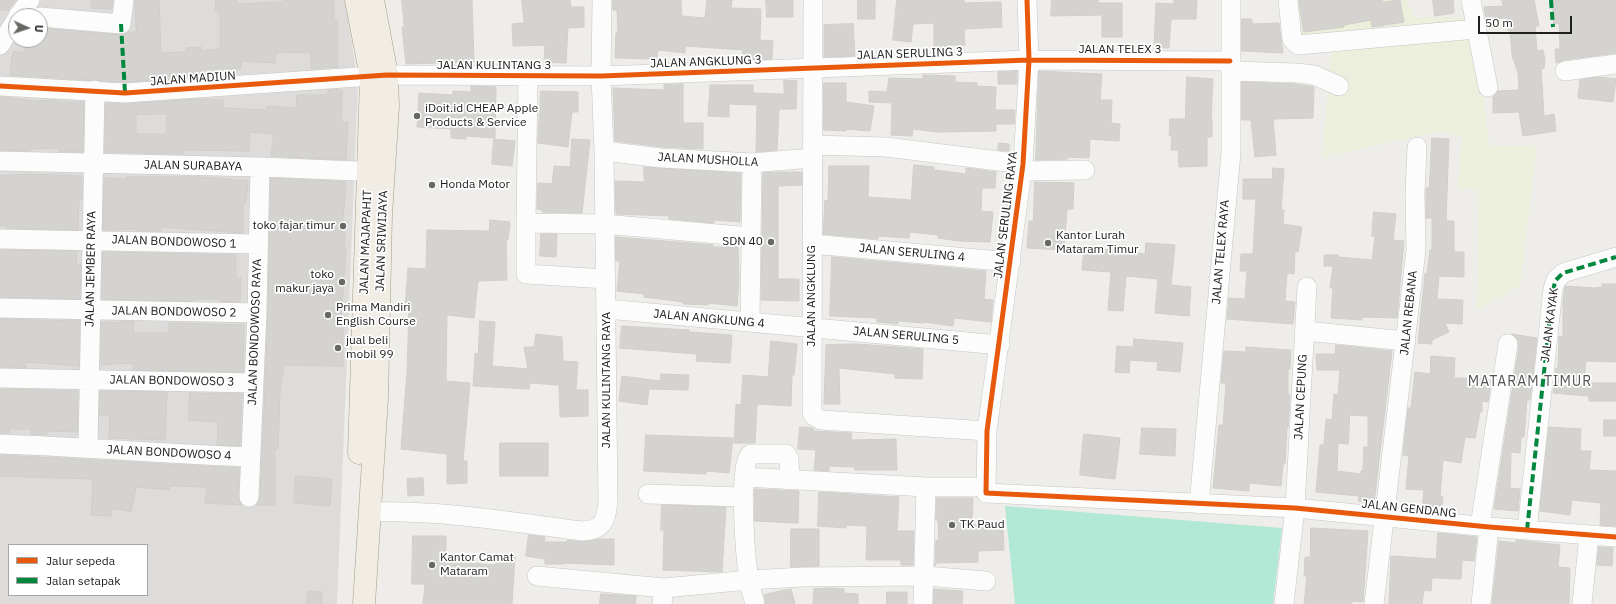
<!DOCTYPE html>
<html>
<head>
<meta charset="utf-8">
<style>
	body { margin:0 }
	#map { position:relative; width:1616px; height:604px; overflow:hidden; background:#eeede9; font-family:"IBM Plex Sans",sans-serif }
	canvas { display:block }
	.legend { position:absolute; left:8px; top:544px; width:140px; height:52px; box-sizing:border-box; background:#fff; border:1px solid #a6a6a6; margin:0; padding:5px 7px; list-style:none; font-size:12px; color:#202020 }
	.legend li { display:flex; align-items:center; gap:8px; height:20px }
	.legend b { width:20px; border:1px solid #a6a6a6 }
	.north { position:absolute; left:8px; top:8px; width:40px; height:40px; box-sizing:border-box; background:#fff; border:1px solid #a6a6a6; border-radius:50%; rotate:93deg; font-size:11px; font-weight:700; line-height:16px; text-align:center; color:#202020 }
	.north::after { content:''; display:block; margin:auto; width:14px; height:18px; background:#686866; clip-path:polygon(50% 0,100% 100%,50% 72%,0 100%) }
	.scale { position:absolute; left:1478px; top:16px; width:94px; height:18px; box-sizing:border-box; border:2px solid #202020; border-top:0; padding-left:5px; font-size:12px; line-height:14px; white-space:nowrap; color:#202020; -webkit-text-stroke:3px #fff; paint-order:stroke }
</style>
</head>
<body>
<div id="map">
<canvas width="1616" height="604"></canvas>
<ul class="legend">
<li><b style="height:5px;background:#e8590c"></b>Jalur sepeda</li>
<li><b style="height:5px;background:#00873e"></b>Jalan setapak</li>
</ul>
<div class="north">U</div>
<div class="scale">50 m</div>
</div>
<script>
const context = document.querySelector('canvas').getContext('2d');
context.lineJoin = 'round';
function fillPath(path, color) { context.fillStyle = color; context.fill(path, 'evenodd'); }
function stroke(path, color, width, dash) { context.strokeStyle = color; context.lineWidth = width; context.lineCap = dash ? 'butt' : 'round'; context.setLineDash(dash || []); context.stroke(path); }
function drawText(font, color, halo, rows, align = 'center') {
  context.font = font + ' "IBM Plex Sans",sans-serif'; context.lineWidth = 3.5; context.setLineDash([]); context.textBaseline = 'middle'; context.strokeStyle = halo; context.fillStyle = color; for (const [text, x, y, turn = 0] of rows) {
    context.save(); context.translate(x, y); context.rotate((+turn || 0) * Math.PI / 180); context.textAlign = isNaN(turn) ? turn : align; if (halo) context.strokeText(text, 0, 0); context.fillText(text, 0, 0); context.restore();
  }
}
fillPath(new Path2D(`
	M0,0H345L358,82L337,604H0ZM16,16H40V40H16ZM9,545H147V595H9Z`), '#dddcda');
fillPath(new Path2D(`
	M1288,0H1407L1413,17L1474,18L1489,145L1537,147L1520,286L1477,309L1479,189H1458L1462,136L1442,131L1322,157L1332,47L1297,39Z`), '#ecefdb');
fillPath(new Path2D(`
	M1005,506L1282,528L1273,604H1015Z`), '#b2e8d6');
const building = new Path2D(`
	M0,0H15L8,10H0Z
	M92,0H113L112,9L91,8Z
	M135,0H159L161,53L186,52V48L201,47V51L220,49V12L215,11L216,0H237V4L283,2V0H334V20H338V67L311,69V53L276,52L275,63L241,61V69H202V77L123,82L10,75L13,51L24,53L25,40H41L42,28L120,35L129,32H136Z
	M402,0H472L474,62L406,64L402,27H404Z
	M522,0H570L571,7H584V27L568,28L566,63L544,62L545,45L513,46L512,24L524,23Z
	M613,0H681L682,16L705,18L707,0H732L731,8L761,9L760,40L773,41L772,59L742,60L743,50L685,46V53L658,50L657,59L615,58L616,33H618L617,10H613Z
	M766,0H793V17H767Z
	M858,0H875V19H858Z
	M897,0H964V3L1001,2L1002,27L964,29L965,45H947V52L934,53V23L913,24L911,42L893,40Z
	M1052,0H1098V3H1122V37H1102V15L1051,16Z
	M1174,0H1197L1196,19H1171L1169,48L1154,47L1156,3L1174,4Z
	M1299,0H1382L1383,2L1400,0L1404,22L1372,27L1371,20L1344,25V27L1304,32Z
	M1433,0H1453L1454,13L1435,16Z
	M1502,0H1534L1539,26H1535L1537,51L1543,50L1545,60L1544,68L1541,69L1544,116L1554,114L1556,131L1523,136L1519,112L1493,113V97L1498,91L1519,90L1518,73L1512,55L1510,30H1508L1506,18L1486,19L1484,7L1503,6Z
	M1553,0H1616V53L1564,60L1556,63L1555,49H1560L1559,23L1554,24Z
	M1242,19H1252V24L1279,23L1283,53L1242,51Z
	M853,24L855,56L824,57V25Z
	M1017,71V84H998V72Z
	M1039,71L1102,74L1100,100H1112L1111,123L1120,124L1119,141L1090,139L1089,158L1068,157V159L1036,160Z
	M923,75L955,76V82L977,83V86L996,87L995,110H1015L1014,124H996V131L938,132L913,129L912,136L891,135L892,103L869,102V91L887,92L889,78L923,79Z
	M1187,77L1213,79L1211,120H1212V137H1207V166L1179,167L1178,150H1171L1172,136H1169L1170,119H1185Z
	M1599,77L1616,79L1613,102L1578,98L1580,80Z
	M784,80L797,81L796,109H779L777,150L756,152L757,105L729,104V117L708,116L710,85H753V93L784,94Z
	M1242,82L1296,84L1314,87L1313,118L1273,119L1276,155L1255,157L1251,120H1242Z
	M824,83H846V102L874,106L870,131L846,129V131L824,130Z
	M683,84V123H703V149L662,147L615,141L613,88L664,90V85Z
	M471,86L496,87L495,138L466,136V139L451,138V129L417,127L419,93L453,95V91L471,92Z
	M338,89V91H342L341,122H348L346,160L271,156L274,134L250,132L249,151L184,150L183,154L105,152L106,103L126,104L194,99L223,100V108L266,110L267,106L296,108L297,95H328V90ZM167,114L166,134H136V115Z
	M541,91L578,92V112H572L568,147L538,143Z
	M0,97L35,101L56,100V102H84L83,152L59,151V148L30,149V151L0,150Z
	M1432,138L1449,139L1446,221H1454V252H1464V277L1439,276L1437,299L1463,300L1462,324L1445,323L1449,332L1432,340V344L1418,343L1425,273L1427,274L1430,250H1432V218H1426V188H1429Z
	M494,139L515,141L512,166L492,164Z
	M572,139L590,140L582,213L542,212V210L537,209L538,183L552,184L554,166L570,167Z
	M999,143L1009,144V151L998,150Z
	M914,165L934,167V170L966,174V168L996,172L995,188H982L981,211L993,212L990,242L959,241L938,238V235L910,232L909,238L878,236V239L823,234L825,200L828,201L829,166H869L868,197L911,200Z
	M644,167L741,173L740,222L714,220V223L669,219V216L616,214L615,181L644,182Z
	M1273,168L1284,169L1281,210H1284L1283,224L1302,227L1298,252L1295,251L1294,274L1287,273L1285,301L1295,302L1293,324L1227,319L1229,298L1245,299L1247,271H1240L1241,254H1253L1256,199H1243V179H1272Z
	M780,172H802V185L778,186V279H799V301L761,300L763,173Z
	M32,174L82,176V200H79L78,230L7,228V226H0V176Z
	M127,177H200L248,181L246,203H243V233L161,227V231H138V229L103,230L104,178L127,179Z
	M271,178L346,182L342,232H345L344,247L346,248L341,319H343V366L284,365L280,392L278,449H275V505H256L260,497L262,457L268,313Z
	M1035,182L1074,183L1073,209H1067L1064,250L1027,248L1029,221H1033Z
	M1374,212L1396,214L1393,240L1404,241L1397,318L1362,317V320L1331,318L1333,288H1330L1333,266H1324V255H1338V257L1372,260L1375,237L1372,236Z
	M490,220L510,222L508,240H506L507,280L478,281L474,318L447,315L446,381L470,383L463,461H467V483L447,484V454L401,449L407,373L409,308H405L408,268L426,269L427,230L489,231Z
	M541,234H557L556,257L540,256Z
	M616,237L713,245V247H738L739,280L737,306L708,303V305L683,304V302L644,297V294L617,291L620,261H616Z
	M1146,243L1175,245L1171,285L1191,287L1189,316L1155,313L1158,279L1126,276L1123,311L1108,310L1111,272L1082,270L1084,247L1145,254Z
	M0,250L77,251L76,264H81L80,299L0,297Z
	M103,252L236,255V278H241L240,302L219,301L220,299H193V301L102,299Z
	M832,257L986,271L984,299L993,300L991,322L954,318L953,326L924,322V323L898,321V324L877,322V318L830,316Z
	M1602,284H1616V362L1586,361L1584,383H1616V401H1589V396L1553,393L1556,368H1558L1559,336L1563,337V302L1565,286L1594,288L1602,287Z
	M0,319L79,321V366L26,362V368L0,367Z
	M122,321L134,322L133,333H169V323L244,325L243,372L133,370L134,364L113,363V365L101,364V322L121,323Z
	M480,321L495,322L492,366L528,369L524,347H534L536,334L562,337L563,361L578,362L576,390H588V416L560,417L559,385L530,383L529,389L473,386L475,353L478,354Z
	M622,326L689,330V332L732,335L730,363L696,361L697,354L620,348Z
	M1512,334L1537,338L1530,400H1527L1524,437H1521L1520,453L1511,452L1510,488L1520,489L1518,511L1494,509L1519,346L1518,340Z
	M1134,339L1183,343L1180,372L1157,370L1158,362L1130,360L1129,373L1115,372L1117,346L1133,347Z
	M771,341L797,344L794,375H792L791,406L757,404L755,443H734L736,404L741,405L743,375L768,377Z
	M857,344L923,349L922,379L895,378V374L839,368L840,404H824L826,345Z
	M1336,345L1392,351L1374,503L1358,501L1359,496L1316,492L1320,445H1324L1326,419L1332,420L1334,394L1338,395L1340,370H1317L1316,354H1335ZM1350,415L1368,416V447H1364L1363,471H1361V474L1337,471L1338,443L1348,444Z
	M1246,347L1291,350L1290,369H1288V395H1290L1288,428H1287L1285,464H1283L1281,486L1249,483V491L1213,488L1219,425H1223L1226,383H1221L1224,351L1246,352Z
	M1431,356L1455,358L1454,378L1483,379L1491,381L1488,402L1482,401V412H1480L1475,438L1465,437L1461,463L1443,460L1440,496L1443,497L1441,511L1422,509L1424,490L1406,489L1409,456L1403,455L1408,408H1411L1415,372L1430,374Z
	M661,374L689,375L688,390L649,389L647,405L619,401L622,376L660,381Z
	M0,389L78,391L77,432L47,431V435L31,434L32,429H9V433H0Z
	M100,391L167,392L165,440L109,438L110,415H100Z
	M190,393L242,394L240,446L217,445L218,422L189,420Z
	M1604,420H1616V436H1604Z
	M800,427L813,428L814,431L852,433L851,440L896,439L897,470H855V467L829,466V471L814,470L816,450L798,449Z
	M1549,427L1581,429L1580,451H1591L1589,470L1616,471V526L1600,525L1601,503L1572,500L1570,515L1540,511Z
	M1142,428L1176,429L1175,456L1140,454Z
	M1084,434L1120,438L1115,479L1080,475Z
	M646,435L733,438L729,473L706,471V474L644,471Z
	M500,443H548V476H500Z
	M0,455L239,468L238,497L242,505L205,503L207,487L170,486V490L136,487L131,512L112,508L111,516L91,515L93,484H92V479L0,476Z
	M296,476L332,479L330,506L294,503Z
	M423,478L424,495L408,496L407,479Z
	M755,489L799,491L798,523L755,521Z
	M819,492L899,497L897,531H914L913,565H901V560H866L867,526L846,525V528L818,526Z
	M937,498H973L972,525L1003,524L1004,550L978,551V562L935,563V566L936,540L939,541L938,520H936Z
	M662,505L726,507L722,572L663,570L664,530H661Z
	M1311,528L1368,531L1363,602L1352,601V604H1304L1307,576H1304L1305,557H1310Z
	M791,529H819V566L791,567Z
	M1438,533L1477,537L1474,561L1462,560L1461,579L1432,578L1431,591L1424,590L1422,604H1389L1391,556L1436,559Z
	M529,535L545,537L544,542H567V540L583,542L598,539H614V565L564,563V564H545V559L526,556Z
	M413,536H446V561L496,565L497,555L515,556L512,604H423L425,584H412Z
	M1516,540L1560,545L1558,567L1570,568L1569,604H1492L1499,541L1516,543Z
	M1599,547L1613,548L1612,566L1597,565Z
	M832,588L844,589V593L858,594V604H813L814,589Z
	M791,589L795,604H766L764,595Z
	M934,589L963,591L962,604H934Z
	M308,591L322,592V604H307Z
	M887,592H907V604H887Z
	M601,594L636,596L635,604H600Z`);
fillPath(building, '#d5d3d0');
stroke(building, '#d1ceca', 1);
const minor = new Path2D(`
	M813,0L812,413L814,416L821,420L987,431
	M1027,0L1029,60L1023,164L987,431L986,493L1295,508L1489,527L1616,537
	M1288,0L1292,39L1298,45L1476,29
	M1471,0L1488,87
	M18,16L30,0
	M40,17L121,24L124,0
	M0,45L16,20
	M1231,71L1297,73L1314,75L1339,86
	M1565,71L1616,64
	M528,76L526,223L604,224L751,237
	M0,86L125,93L387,75L601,76L1029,60L1230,61
	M812,145L886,147L1023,164
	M604,151L661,158L752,163L812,158
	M0,161L260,167L382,172
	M1022,171L1085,170
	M526,223V274L606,279
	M0,239L258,244
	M812,244L1011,262
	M0,308L257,313
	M607,309L1000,345
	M750,322L752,163
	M1305,331L1406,341
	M0,378L254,383
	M0,444C84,447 167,454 251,457
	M88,447L95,90
	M744,477L926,487H973
	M648,494L743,497
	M249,497L257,313L260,167
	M1199,504L1231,153V0
	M371,512C442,510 512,522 582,531C603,530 606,521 608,502L604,151L601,76L602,0
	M1480,526L1508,344
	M1527,530L1553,289L1556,280L1563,273L1616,257
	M537,576L664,588L749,580L803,577L925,576L986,581
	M662,604L664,588
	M755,604C753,596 750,588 749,580C746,562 737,462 751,454H786L789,459L790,479
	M923,604L926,487
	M1284,604L1295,508L1307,287
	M1374,604L1416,250L1415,193L1417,147
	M1481,604L1489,527
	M1582,604L1589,536`);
const major = new Path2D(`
	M356,0L371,77L359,453
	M364,604L377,398L381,215L388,107L387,75L373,0`);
stroke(minor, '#c7c6c5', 20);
stroke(major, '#a59d84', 23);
stroke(minor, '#fcfcfc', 19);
stroke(major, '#f1ede5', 22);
stroke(new Path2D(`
	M1551,0L1553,27
	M121,24L125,93
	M1527,530L1553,289L1556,280L1563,273L1616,257`), '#00873e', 4, [8, 4]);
stroke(new Path2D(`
	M1027,0L1029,60L1023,164L987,431L986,493L1295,508L1489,527L1616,537
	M0,86L125,93L387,75L601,76L1029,60L1230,61`), '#e8590c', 5);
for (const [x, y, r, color] of [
	[417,116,4,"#686866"],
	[432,185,4,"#686866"],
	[343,226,4,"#686866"],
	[771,242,4,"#686866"],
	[1048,243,4,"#686866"],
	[342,282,4,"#686866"],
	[328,315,4,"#686866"],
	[338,348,4,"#686866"],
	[952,525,4,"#686866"],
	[432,565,4,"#686866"]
]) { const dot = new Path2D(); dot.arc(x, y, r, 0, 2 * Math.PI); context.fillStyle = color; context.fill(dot); stroke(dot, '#fff', 1.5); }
drawText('12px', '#202020', '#fff', [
	["JALAN TELEX 3",1120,50],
	["JALAN SERULING 3",910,54,-2],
	["JALAN ANGKLUNG 3",706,62,-2],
	["JALAN KULINTANG 3",494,66],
	["JALAN MADIUN",193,79,-4],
	["JALAN MUSHOLLA",708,160,3],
	["JALAN SURABAYA",193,166,1],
	["JALAN SERULING RAYA",1006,215,-83],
	["JALAN SRIWIJAYA",382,241,-88],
	["JALAN BONDOWOSO 1",174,242,2],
	["JALAN MAJAPAHIT",366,242,-88],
	["JALAN TELEX RAYA",1221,252,-85],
	["JALAN SERULING 4",912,253,5],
	["JALAN JEMBER RAYA",91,269,-89],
	["JALAN ANGKLUNG",812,296,-90],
	["JALAN BONDOWOSO 2",174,312,1],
	["JALAN REBANA",1409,313,-84],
	["JALAN ANGKLUNG 4",709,319,5],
	["JALAN KAYAK",1550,325,-83],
	["JALAN BONDOWOSO RAYA",255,332,-88],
	["JALAN SERULING 5",906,336,5],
	["JALAN KULINTANG RAYA",607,380,-90],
	["JALAN BONDOWOSO 3",172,381,1],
	["JALAN CEPUNG",1301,397,-87],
	["JALAN BONDOWOSO 4",169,453,3],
	["JALAN GENDANG",1409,509,6]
]);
drawText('12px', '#202020', '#fff', [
	["iDoit.id CHEAP Apple",425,109],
	["Products & Service",425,123],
	["Honda Motor",440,185],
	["toko fajar timur",335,226,"right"],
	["Kantor Lurah",1056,236],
	["Mataram Timur",1056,250],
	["SDN 40",763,242,"right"],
	["toko",334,275,"right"],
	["makur jaya",334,289,"right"],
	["Prima Mandiri",336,308],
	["English Course",336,322],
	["jual beli",346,341],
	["mobil 99",346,355],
	["TK Paud",960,525],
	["Kantor Camat",440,558],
	["Mataram",440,572]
], 'left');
context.letterSpacing = '1px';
drawText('14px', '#535353', '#fff', [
	["MATARAM TIMUR",1530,382]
]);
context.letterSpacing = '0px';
</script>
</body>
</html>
